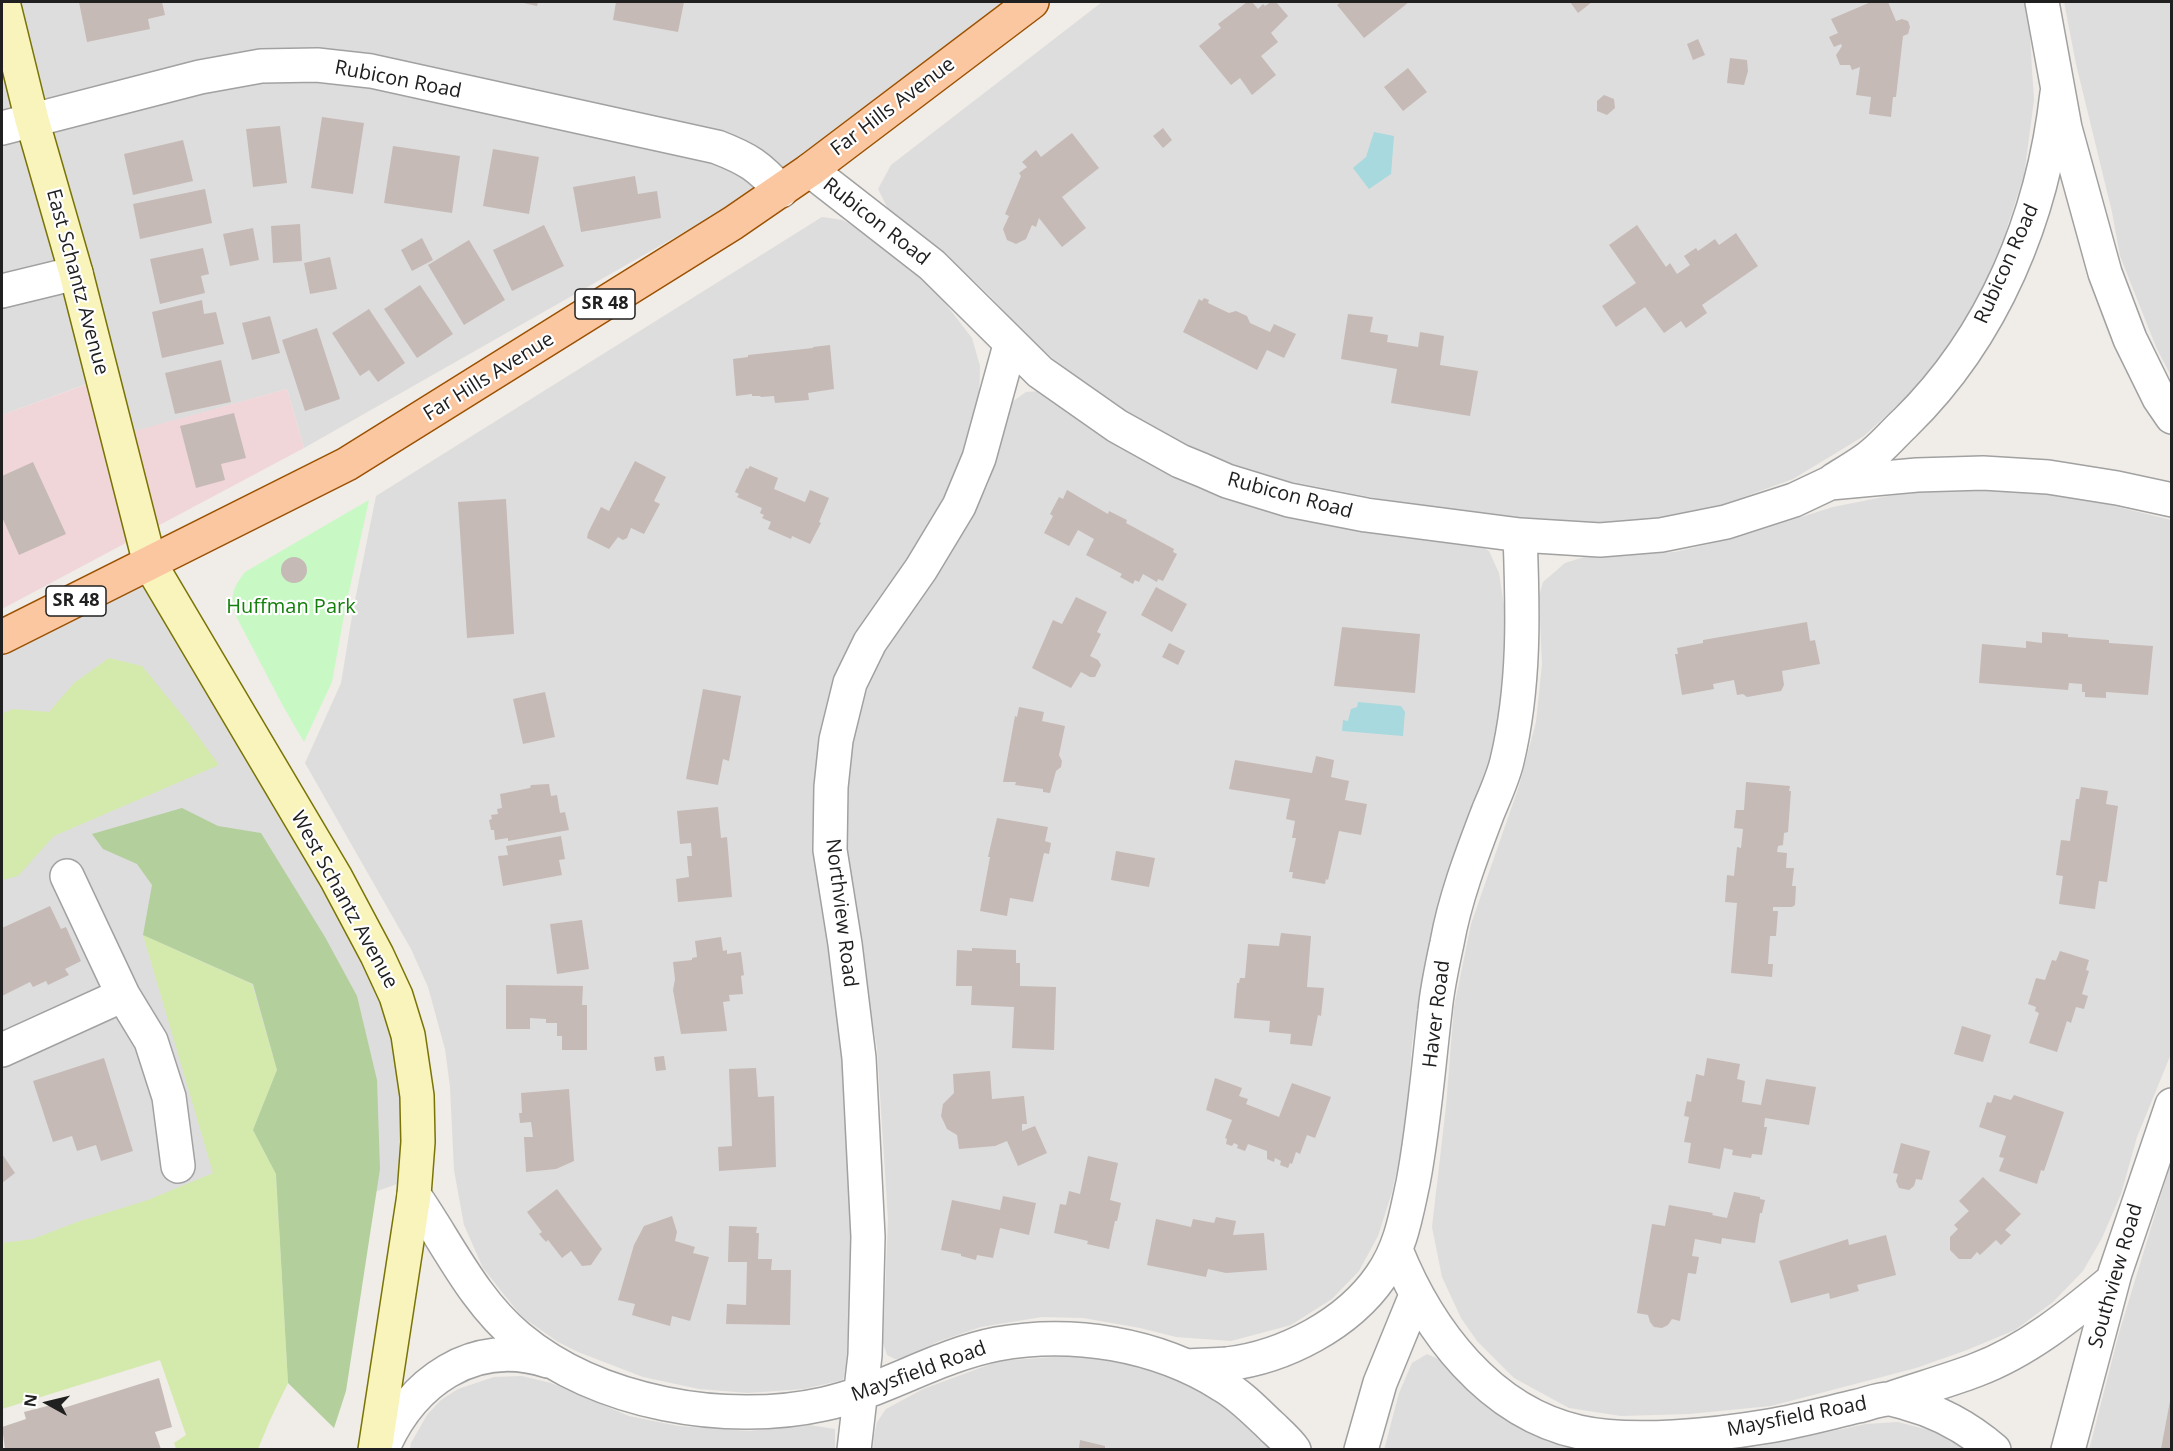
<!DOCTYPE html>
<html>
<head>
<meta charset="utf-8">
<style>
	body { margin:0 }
	#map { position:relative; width:2173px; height:1451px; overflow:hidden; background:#f0ece7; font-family:"Open Sans",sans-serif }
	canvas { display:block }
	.frame { position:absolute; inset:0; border:3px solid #202020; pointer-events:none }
	.north { position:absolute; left:18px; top:1373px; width:60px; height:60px; -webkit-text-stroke:4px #fff; paint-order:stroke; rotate:278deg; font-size:16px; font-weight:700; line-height:24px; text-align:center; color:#202020 }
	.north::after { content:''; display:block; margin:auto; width:21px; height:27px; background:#202020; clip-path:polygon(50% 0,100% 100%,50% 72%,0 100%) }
</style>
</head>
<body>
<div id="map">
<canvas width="2173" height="1451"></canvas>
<div class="frame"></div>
<div class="north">N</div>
</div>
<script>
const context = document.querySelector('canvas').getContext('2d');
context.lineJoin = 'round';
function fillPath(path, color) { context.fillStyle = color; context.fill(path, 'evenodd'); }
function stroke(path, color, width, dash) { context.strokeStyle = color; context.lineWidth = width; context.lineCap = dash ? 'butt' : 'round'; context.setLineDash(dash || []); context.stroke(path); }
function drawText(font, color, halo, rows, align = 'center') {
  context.font = font + ' "Open Sans",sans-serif'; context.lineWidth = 4.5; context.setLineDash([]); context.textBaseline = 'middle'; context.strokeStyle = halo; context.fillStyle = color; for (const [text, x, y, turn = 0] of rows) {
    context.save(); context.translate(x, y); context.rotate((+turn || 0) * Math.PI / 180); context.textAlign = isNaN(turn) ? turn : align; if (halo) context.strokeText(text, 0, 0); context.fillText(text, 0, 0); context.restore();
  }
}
fillPath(new Path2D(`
	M2,2H1005L783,176L304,448L287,389L127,434L114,374L2,415Z
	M1102,2H2024L2029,21L2034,100L2024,175L2003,240L1972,314L1925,380L1864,436L1793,479L1711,509L1647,521L1588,523L1498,516L1396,502L1282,480L1217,459L1163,434L1109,401L1076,378L1026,336L990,296L940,249L888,209L878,189L891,165Z
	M2064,2H2171V376L2156,347L2120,256L2112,212L2076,64Z
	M822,217L843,220L881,243L938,294L972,338L980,366L979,406L957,481L922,542L879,600L858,635L836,687L844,1114L849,1186L851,1281L846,1369L843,1380L804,1389L748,1393L699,1389L643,1377L578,1352L558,1342L521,1316L483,1268L464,1225L454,1170L450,1087L445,1049L428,987L411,949L305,763L341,683L353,610L376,496Z
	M1041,391L1086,426L1131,454L1180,480L1237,501L1477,544L1489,551L1499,573L1506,618L1507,666L1501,719L1488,770L1422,983L1412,1044L1405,1133L1392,1192L1378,1236L1359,1271L1332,1299L1291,1325L1231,1341L1176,1337L1140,1328L1083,1318L1042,1317L981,1327L937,1342L905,1359H895L887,1355L883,1343L888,1220L877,1048L843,847L849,751L863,699L892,636L942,565L967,525L988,485L1012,402L1026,392Z
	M1948,489L2027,491L2094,501L2171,520V1054L2137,1137L2121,1194L2102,1238L2083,1271L2053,1302L2015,1330L1967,1350L1916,1368L1771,1406L1689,1414L1621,1416L1569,1408L1514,1378L1477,1341L1461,1318L1442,1277L1432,1227L1446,1106L1454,1007L1471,924L1519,786L1536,722L1542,664L1539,596L1543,582L1565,563L1587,556L1675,552L1735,538L1833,507L1888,496Z
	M141,574L342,916L390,1019L403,1111L400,1183L2,1323V641Z
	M2171,1162V1449L2089,1450L2119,1333Z
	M1427,1354L1441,1360L1504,1418L1548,1442L1579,1449L1384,1450L1399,1393L1412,1363Z
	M1081,1355L1150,1369L1188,1384L1223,1405L1257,1434L1271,1449L873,1450L874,1436L877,1422L886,1409L923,1389L999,1361Z
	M522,1376L551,1383L629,1416L678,1426L749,1431L809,1425L835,1429V1449H410L411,1443L427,1415L441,1400L458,1389L494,1377Z
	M1898,1422L1936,1432L1967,1450H1729L1761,1446L1866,1424Z`), '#dedddd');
fillPath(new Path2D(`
	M115,374L128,433L287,389L304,448L2,609V415Z`), '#f1d6d9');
fillPath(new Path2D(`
	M109,658L142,666L187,721L219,765L54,836L18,876L2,880V714L13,709L49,712L74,683Z
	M143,935L252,984L277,1070L253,1130L276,1174L288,1383L270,1420L258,1449H176L174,1443L186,1435L160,1360L2,1409V1243L33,1239L77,1222L148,1200L213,1173Z`), '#d4eaad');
fillPath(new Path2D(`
	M182,808L218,826L261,833L325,937L357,996L377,1080L380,1169L346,1391L334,1428L288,1383L276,1174L253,1130L277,1070L253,984L143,935L152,885L137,864L103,849L92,834Z`), '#b3cf9c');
fillPath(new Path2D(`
	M369,500L345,610L332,682L304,742L283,706L238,620C229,599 231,590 245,572Z`), '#c8f9c5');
fillPath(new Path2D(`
	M1374,132L1394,136L1391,174L1369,189L1353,168L1366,157Z
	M1358,702L1401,706L1405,712L1403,736L1342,731L1343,720L1348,721L1351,709L1357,707Z`), '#a7d9de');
fillPath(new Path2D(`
	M79,2H162L165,15L148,19L150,29L87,42Z
	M519,2H538L537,6Z
	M616,2H684L678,32L613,20Z
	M1247,2H1252L1258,9L1263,4L1265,6L1271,2H1276L1288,16L1271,33L1278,42L1261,56L1276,75L1252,95L1240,78L1231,85L1199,46L1221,28L1218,24Z
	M1341,2H1409L1364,38L1337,5Z
	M1570,2H1592L1578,13Z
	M1871,2H1888L1896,21L1902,19L1908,21L1910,27L1908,34L1903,36L1896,97H1893L1891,117L1869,114L1871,97L1856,95L1860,67L1852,70L1850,65H1840L1836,55L1842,46L1841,44L1834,47L1829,37L1838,33L1831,19Z
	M1698,39L1705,55L1693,60L1687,44Z
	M1730,58L1747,60L1748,71L1744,85L1727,83Z
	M1408,68L1427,92L1403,111L1384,87Z
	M1604,95L1614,99L1615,108L1607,115L1597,111V101Z
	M322,117L364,123L353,194L311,188Z
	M280,126L287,183L253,187L246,129Z
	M1163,128L1172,140L1163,148L1153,136Z
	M1072,133L1099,168L1062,197L1086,228L1062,247L1039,218L1036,227L1032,225L1026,239L1016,244L1007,240L1003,229L1009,216L1005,214L1021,176L1019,173L1027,167L1022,162L1036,150L1041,157Z
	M183,140L193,181L133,195L124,154Z
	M393,146L460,156L452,213L384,203Z
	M493,149L539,157L529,214L483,206Z
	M635,176L638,194L657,191L661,218L581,232L573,187Z
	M205,189L212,223L140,239L133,204Z
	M300,224L302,261L273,263L271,226Z
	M544,225L564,266L512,291L493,250Z
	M1637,225L1666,267L1670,263L1677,274L1690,265L1684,256L1696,248L1698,251L1715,239L1719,245L1736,233L1758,266L1702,305L1707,313L1686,328L1681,321L1664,333L1645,307L1616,327L1602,306L1636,283L1609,245Z
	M253,228L259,260L230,266L223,234Z
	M422,238L433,260L412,271L401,250Z
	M469,240L505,300L464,325L428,265Z
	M203,248L209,274L201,276L205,293L160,304L150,259Z
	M330,257L337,289L310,294L304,263Z
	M420,285L453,334L417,358L384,309Z
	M1204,298L1209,300L1208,303L1229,313L1236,311L1247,316L1250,323L1270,332L1274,324L1296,334L1284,358L1267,350L1257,370L1183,332L1199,299L1202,301Z
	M202,300L204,314L216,312L224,344L162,358L152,312Z
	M369,309L405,363L378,382L369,370L360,376L332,333Z
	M1348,314L1373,317L1370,332L1388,335L1387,342L1418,347L1420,332L1444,336L1440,365L1478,371L1470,416L1391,403L1397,369L1341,359Z
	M270,316L280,353L252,360L242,323Z
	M317,328L340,399L305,411L282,340Z
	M830,345L834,389L808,393L809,400L775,403L774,396L761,397L760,396H752V394L736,396L733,359L748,357V355L813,348V347Z
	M221,360L231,402L175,414L165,373Z
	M234,413L246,458L221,464L225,480L196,488L180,426Z
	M635,461L666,477L654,501L660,504L644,534L631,528L627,538L623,540L618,537L609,549L587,538L588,533L601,507L609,511Z
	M33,462L66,534L19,555L2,517V476Z
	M750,466L778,478L774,489L805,502L810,490L829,498L819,522L821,523L810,544L792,536L791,539L768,529L771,522L762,518L764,515L760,513L762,508L737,497L739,494L735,492L746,468L748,469Z
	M1067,490L1108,514L1109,511L1127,520L1126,523L1174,549L1173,552L1177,554L1163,581L1158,579L1157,582L1143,574L1139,582L1135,580L1133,584L1120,577L1122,574L1086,555L1094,539L1078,530L1069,546L1044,533L1053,516L1050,514L1059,497L1063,499Z
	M506,499L514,634L467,638L458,502Z
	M281 570a13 13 0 1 1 26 0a13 13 0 1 1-26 0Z
	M1156,587L1187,604L1172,632L1141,615Z
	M1076,597L1107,612L1097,632L1101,634L1090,656L1098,660L1101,665L1095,677H1090L1081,672L1071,688L1032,668L1053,620L1062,624Z
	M1807,622L1810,641L1815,640L1820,664L1782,671L1784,685L1781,691L1747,697L1743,694L1737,695L1734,680L1713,684L1714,689L1682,695L1675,654H1678L1677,648L1703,643V640Z
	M1342,627L1420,634L1415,693L1334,686Z
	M2042,632L2068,634V637L2109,640V643L2153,646L2148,695L2106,692V698L2085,697V692H2082V684L2069,683L2068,690L1979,683L1982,644L2026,648V641L2042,643Z
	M1169,643L1185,651L1178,665L1162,657Z
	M703,689L741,696L729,761L723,759L718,785L686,779Z
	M545,692L555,737L523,744L513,699Z
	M1019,707L1044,712L1042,721L1065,726L1059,755L1062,761L1061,767L1056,771L1050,793L1043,792V789L1015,785L1016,782H1003L1015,716L1017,717Z
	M1316,756L1334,760L1331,777L1349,781L1345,800L1367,804L1361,835L1339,831L1328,880L1326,879L1325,884L1292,878L1293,872H1289L1296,838H1292L1295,821L1286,819L1290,799L1229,789L1235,760L1312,773Z
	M1746,782L1790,786L1789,791H1791L1788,832L1784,833L1783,845L1778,846L1777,852L1787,853L1786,868H1794L1792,886H1796L1795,905L1792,907H1773V911H1778L1776,936H1770L1768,964H1773L1772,977L1731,973L1737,903L1725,902L1727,875L1734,876L1737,847L1741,848L1743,829L1734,828L1736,810H1744Z
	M549,784L551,796L557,795L560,813L565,812L569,830L508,841V838L495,840L494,830H491L489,820L492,819L491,815L498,814L497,809L502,808L500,794L530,788L531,785Z
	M2081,787L2108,791L2106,804L2118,806L2107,882L2099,881L2095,909L2059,904L2063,876L2056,875L2061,840L2070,841L2076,799H2079Z
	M718,807L721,838L727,837L732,897L678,902L676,879L689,877L687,856H692L691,843L680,844L677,811Z
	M997,818L1048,827L1045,841L1051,843L1049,854L1044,853L1033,902L1010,898L1007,916L980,911L990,857H988Z
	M561,836L565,859L559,860L562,875L503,886L498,856L508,855L506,846Z
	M1116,851L1155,858L1149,887L1111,880Z
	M50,906L61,929L66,927L81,961L65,969L69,975L48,985L46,981L33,987L30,982L2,996V928Z
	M582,920L589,969L557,974L550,924Z
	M1281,933L1311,936L1307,987L1324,988L1321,1016L1318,1015L1312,1046L1290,1044L1291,1034L1269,1032L1270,1021L1234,1018L1237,983H1239L1240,978H1245L1248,944L1279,946Z
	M721,937L723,951L727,950V954L741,952L744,975L741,976L743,994L729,995L730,1001L723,1002L727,1031L681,1034L673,990L675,979L673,962L692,960V958L697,957L695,941Z
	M972,948L1016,950V963H1020V986L1056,987L1054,1050L1012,1048L1014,1007L971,1005L972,986H956L957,950L972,951Z
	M2060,951L2089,960L2086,970L2089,971L2082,994L2088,996L2084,1009L2076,1007L2071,1023L2067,1021L2057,1052L2029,1043L2039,1013L2035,1011L2036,1007L2028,1004L2036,978L2045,980L2052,960L2056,961Z
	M506,985L583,986L582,1005H587V1050H562V1036H557V1023H546V1019L530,1018V1029H506Z
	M1962,1026L1991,1035L1983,1062L1954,1054Z
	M664,1056L666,1070L656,1071L654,1057Z
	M104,1058L133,1151L101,1161L96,1145L77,1151L72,1136L53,1142L33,1081Z
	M1707,1058L1740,1064L1737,1079L1745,1081L1742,1102L1761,1105L1766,1079L1816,1087L1809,1125L1765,1118L1764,1127H1767L1762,1155L1752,1154L1751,1158L1732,1155L1733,1150L1724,1148L1720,1169L1688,1163L1691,1143L1684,1142L1689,1117L1684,1116L1687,1101L1691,1102L1696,1074L1704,1076Z
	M756,1068L758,1097L774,1096L776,1167L719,1171L718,1147L732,1146L729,1069Z
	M990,1071L992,1099L1024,1096L1027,1124H1022V1131L1035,1126L1047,1153L1018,1166L1007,1141L995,1146L959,1149L957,1135L947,1129L941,1116L943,1104L954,1093L953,1074Z
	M1215,1078L1242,1088L1239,1096L1248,1099L1246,1104L1279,1117L1292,1083L1331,1097L1315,1138L1307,1135L1300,1154L1296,1152L1292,1164L1290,1163L1288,1168L1280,1165L1281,1161L1275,1158L1274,1162L1267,1159V1151L1248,1144L1245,1151L1237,1148L1238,1145L1234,1143L1232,1146L1226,1144L1227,1139L1225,1138L1232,1120L1206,1110Z
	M569,1089L574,1161L556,1169L526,1172L524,1137H533L531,1122L520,1123L519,1113H522L521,1093Z
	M1994,1095L2011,1100L2014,1095L2064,1112L2044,1171L2041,1170L2037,1184L1999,1171L2004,1158L1999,1157L2006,1136L1979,1127L1987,1102L1991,1103Z
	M1901,1143L1930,1151L1922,1180L1916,1179L1914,1186L1909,1190L1899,1188L1896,1181L1898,1174L1893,1173Z
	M2,1154L15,1173L2,1183Z
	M1088,1156L1118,1163L1110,1200L1121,1203L1117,1221H1115L1109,1249L1087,1244L1088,1241L1054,1233L1060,1204L1066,1205L1069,1191L1080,1194Z
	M1983,1177L2021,1214L2005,1230L2011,1235L2001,1245L1996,1240L1980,1255L1977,1252L1971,1259H1959L1950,1250V1237L1958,1229L1954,1225L1969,1211L1959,1201Z
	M557,1189L602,1249L591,1265L582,1266L571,1251L562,1258L548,1240L546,1242L539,1234L542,1232L527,1212Z
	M1734,1192L1760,1197V1199L1765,1200L1762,1213H1760L1755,1243L1722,1238L1721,1244L1695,1239L1692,1256L1699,1257L1696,1274L1688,1273L1680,1321L1672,1319L1668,1325L1662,1328L1654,1327L1650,1322L1648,1315L1637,1313L1652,1224L1665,1226L1669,1205L1713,1213L1712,1215L1727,1218Z
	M1003,1196L1036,1203L1029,1235L1000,1228L993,1258L977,1255L976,1260L961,1256V1254L941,1250L952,1200L1000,1210Z
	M672,1216L677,1232L675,1241L695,1247L693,1253L709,1257L690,1321L672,1316L670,1326L632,1315L635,1304L618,1300L634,1245L644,1226Z
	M1216,1217L1236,1221L1233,1235L1264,1233L1267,1270L1226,1273L1208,1269L1206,1277L1147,1265L1156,1219L1191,1227L1193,1219L1214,1223Z
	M729,1226L757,1227L756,1233H759L758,1259H772L771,1270H791L790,1325L726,1324L727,1304L746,1305L747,1262H728Z
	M1886,1235L1896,1275L1857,1285L1859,1291L1830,1299L1829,1293L1791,1303L1779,1261L1848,1239L1849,1245Z
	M159,1378L172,1427L155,1432L161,1449H5L2,1427L26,1419L24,1412L55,1404L57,1410Z
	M2170,1401L2172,1449H2161Z
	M1080,1440L1105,1446V1449H1079Z`), '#c5bab6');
const street = new Path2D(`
	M2042,2L2065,128L2105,273L2130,339L2159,398L2172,417
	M2,128L200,77L261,66L317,65L371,71L717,147C748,159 759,166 781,191
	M810,170L932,265L1040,372L1117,426L1180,461L1202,470L1227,481L1289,500L1366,515L1520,535L1600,540L1661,535L1726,522L1794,500L1830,483L1917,475L1983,473L2048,477L2117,488L2172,500
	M2,291L76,273
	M1834,480C1845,473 1857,466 1868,458C1882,448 1893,434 1905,423C1994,336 2043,217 2057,93
	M67,876L123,995L151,1041L169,1097L178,1166
	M2,1050L123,995
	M414,1195C448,1244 473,1300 519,1338C597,1403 726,1426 824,1404C884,1391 936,1356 997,1344C1072,1330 1157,1344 1222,1385C1240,1395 1254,1410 1269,1424C1277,1432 1287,1440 1294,1450
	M1396,1250C1428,1330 1489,1412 1579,1432C1631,1444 1716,1435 1769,1426C1799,1421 1828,1413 1858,1406C1867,1404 1879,1399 1889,1399C1894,1399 1901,1402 1906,1403C1940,1412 1967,1427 1994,1450
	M1188,1366C1201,1365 1214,1365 1227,1364C1285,1357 1348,1324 1381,1276C1401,1248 1406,1215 1413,1183C1424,1125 1428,1070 1435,1011C1437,989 1442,966 1447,943C1455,898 1472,854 1488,812C1495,795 1503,778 1507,761C1525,686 1523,611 1520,535
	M1889,1399C1918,1389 1947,1381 1976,1370C2027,1351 2071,1315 2113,1280
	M382,1450C411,1382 473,1337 548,1361
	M854,1450L865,1355L868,1237L859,1058L845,944L830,850L831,787L836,740L850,683L870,642L921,569L959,506L979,458L1010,345
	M1361,1450L1380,1383L1416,1295
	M2068,1450L2115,1273L2172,1105`);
const secondary = new Path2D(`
	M3,2L32,120L76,273L150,564L336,878L377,955L396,996L408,1035L417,1096L418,1142L414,1195L375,1450`);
const primary = new Path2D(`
	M2,637L347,464L733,223L810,170L1032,2`);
stroke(street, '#a1a1a1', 36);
stroke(secondary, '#797405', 36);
stroke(primary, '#9b5101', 36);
stroke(street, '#fff', 33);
stroke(secondary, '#f9f3bc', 33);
stroke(primary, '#fbc7a1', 33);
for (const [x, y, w] of [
	[605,304,60],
	[76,601,60]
]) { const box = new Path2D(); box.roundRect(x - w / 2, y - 15, w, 30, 4.5); context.fillStyle = '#fff'; context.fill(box); stroke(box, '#202020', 1.5); }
drawText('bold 18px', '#202020', null, [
	["SR 48",605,304],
	["SR 48",76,601]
]);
drawText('20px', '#202020', '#fff', [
	["Rubicon Road",398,80,11],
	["Far Hills Avenue",893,107,-37],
	["Rubicon Road",876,222,38],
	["Rubicon Road",2007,264,-66],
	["East Schantz Avenue",77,282,75],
	["Far Hills Avenue",489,377,-32],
	["Rubicon Road",1290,496,15],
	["West Schantz Avenue",344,900,61],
	["Northview Road",841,913,83],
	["Haver Road",1437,1014,-83],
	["Southview Road",2116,1276,-74],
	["Maysfield Road",919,1372,-20],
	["Maysfield Road",1797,1417,-11]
]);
drawText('20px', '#14800c', '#fff', [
	["Huffman Park",291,607]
]);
</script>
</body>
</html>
